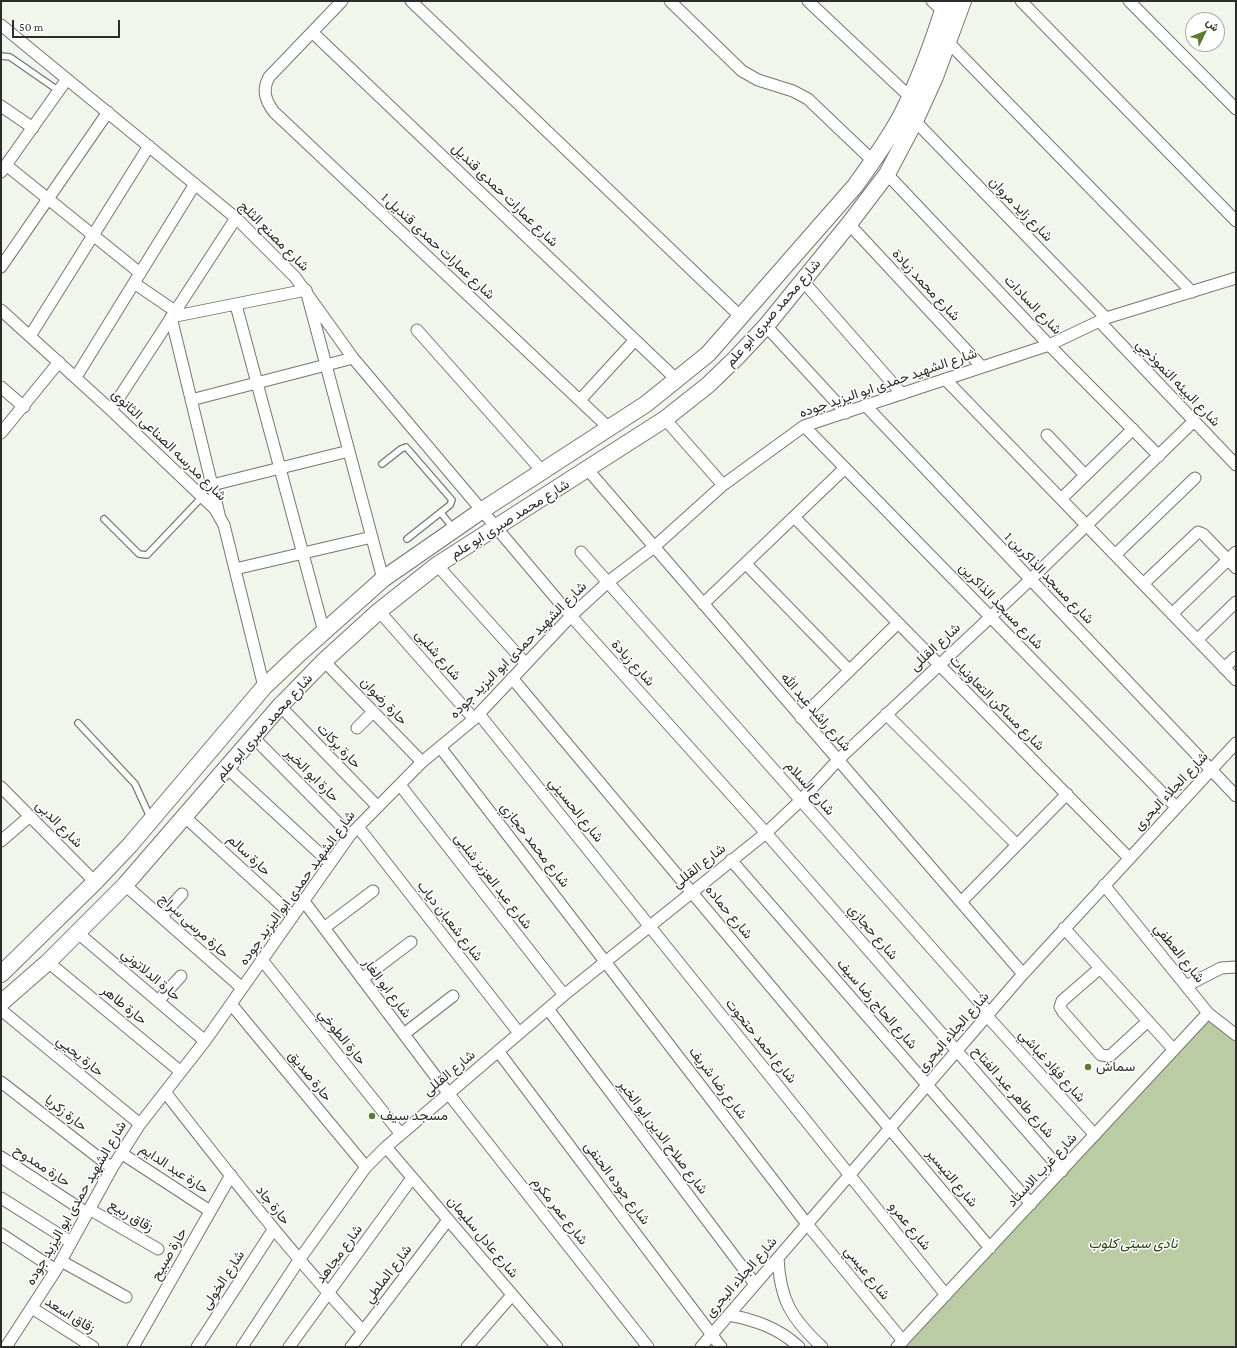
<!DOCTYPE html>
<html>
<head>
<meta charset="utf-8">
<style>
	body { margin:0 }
	#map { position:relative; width:1237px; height:1348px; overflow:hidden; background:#f1f6ec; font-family:"Crimson Pro",Vazirmatn,serif }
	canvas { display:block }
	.frame { position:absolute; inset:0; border:2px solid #2c2d2a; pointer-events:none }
	.north { position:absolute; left:1185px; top:12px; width:40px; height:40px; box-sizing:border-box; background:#fff; border:1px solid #ababaa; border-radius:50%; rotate:47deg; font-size:11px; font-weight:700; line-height:16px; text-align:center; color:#2c2d2a }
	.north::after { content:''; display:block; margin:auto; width:14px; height:18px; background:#5e7a2f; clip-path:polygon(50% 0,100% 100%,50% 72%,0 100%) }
	.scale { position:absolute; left:12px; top:20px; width:108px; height:18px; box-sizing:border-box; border:2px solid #2c2d2a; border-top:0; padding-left:5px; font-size:12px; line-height:14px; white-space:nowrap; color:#2c2d2a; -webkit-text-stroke:3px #fff; paint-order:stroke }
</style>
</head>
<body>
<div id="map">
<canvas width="1237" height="1348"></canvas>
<div class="frame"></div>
<div class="north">ش</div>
<div class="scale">50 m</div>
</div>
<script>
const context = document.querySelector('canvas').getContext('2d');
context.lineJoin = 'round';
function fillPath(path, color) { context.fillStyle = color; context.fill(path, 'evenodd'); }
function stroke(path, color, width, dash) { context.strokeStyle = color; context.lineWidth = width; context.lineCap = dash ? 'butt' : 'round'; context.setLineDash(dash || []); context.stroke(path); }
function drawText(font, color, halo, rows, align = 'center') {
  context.font = font + ' "Crimson Pro",Vazirmatn,serif'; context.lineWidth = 3; context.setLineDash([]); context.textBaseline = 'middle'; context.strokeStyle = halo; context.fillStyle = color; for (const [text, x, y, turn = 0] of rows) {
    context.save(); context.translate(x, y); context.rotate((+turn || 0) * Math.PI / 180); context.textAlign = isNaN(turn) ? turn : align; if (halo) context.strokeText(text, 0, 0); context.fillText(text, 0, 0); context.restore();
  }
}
fillPath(new Path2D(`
	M1208,1013L1236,1035V1347H897Z`), '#bbcca5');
const lane = new Path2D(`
	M1,56L10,57L59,91
	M382,464L401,449L406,447L452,500L450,505L407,539
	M441,513L453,528
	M104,519L139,554L147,555L203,496
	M78,723L135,784L150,817`);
const street = new Path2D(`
	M342,1L269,77C262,90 265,100 274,112L609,428
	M411,1L741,317
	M670,1L742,71L758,80L793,91L808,99L873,161
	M808,1L910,97
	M932,1L943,11
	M1021,1L1236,221
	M1129,1L1236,109
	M1,25L236,218L295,277L353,358L571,616L766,833L1062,1171
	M312,32L677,380
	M948,42L1192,292
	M1,106L33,128
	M915,121L1106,318
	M6,165L140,273
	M1,172L67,79
	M887,174L1049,345L1159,456
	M849,224L981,366
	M1,267L108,112
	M802,280L902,394
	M134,283L175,311
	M236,305L324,632
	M1,310L111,410L215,509L224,525L264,687
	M1099,321L1236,465
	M766,326L846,413
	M417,330L543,472
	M30,336L149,146
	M76,377L195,184
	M945,379L1236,680
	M1,387L24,407
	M191,400L353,358
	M580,400L635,340
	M866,406L1236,796
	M111,410L236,218
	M665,419L723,485
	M804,426L1176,807
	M1,433L59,362
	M1047,435L1085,475
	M588,470L1023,974
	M212,485L349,451
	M1061,499L1133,429
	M219,514L171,317L306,290L383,579
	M794,517L1129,858
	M581,552L989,1013
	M1115,555L1195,478
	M746,564L849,670
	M437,565L526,664
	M235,569L372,537
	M1143,584L1198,532L1203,534L1236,568
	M703,604L845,468
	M379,611L474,719
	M1172,614L1236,552
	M1197,640L1236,602
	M324,661L422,762
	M1224,668L1236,657
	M512,678L990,1248
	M280,706L377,806
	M479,714L946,1295
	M886,714L1017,845
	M801,718L898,623
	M357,728L373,712
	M252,736L350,835
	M440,747L807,1224L903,1341
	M226,767L330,863
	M400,785L564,995
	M1,787L95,882
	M185,817L292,915
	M358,827L519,1033
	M1,841L30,816
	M731,860L1031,1204
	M125,885L242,988
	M1104,885L1208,1013L1236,1035
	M303,900L448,1093L648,1347
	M961,902L1067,794
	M161,917L182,894
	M324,928L373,891
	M1064,928L1174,1050
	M78,933L205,1041
	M262,960L400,1133
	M48,962L181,1072
	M1100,968L1062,1001L1060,1007L1063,1012L1101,1055L1110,1056L1148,1021
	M362,979L411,942
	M1186,986L1221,968L1236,967
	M158,1001L181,976
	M231,1004L366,1167
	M548,1009L755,1284
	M1,1010L140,1124
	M987,1016L1095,1135
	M404,1034L453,996
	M498,1051L721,1347
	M1,1082L112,1168
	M165,1092C229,1174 292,1255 363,1331
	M386,1147L557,1347
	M121,1153L210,1211
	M1,1157L87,1213
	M1,1198L71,1242
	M89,1209L158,1249
	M1,1234L56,1270
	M778,1258C780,1300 791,1318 822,1347
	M61,1261L126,1297
	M32,1308L93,1347
	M729,1315C755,1320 779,1328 799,1347
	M6,1347L56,1270L112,1168L140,1124L205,1041L350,835L422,762L474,719L571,616L608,582L654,547L723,485L804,426L1049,345L1106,318L1236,278
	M133,1347L231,1175
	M197,1347L273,1230
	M242,1347L299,1260L366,1167L386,1147L564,995L766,833L801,800L838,760L1030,580L1194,421
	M289,1347L412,1178
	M351,1347L448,1220
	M467,1347L512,1295
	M701,1347L1023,974L1236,743
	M897,1347L1208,1013`);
const secondary = new Path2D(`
	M1,974L95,882L130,845L264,687L300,653L383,579L481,511L646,404L708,354L855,186C871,164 889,139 902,114C920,79 934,39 946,1
	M1,1003L48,962L125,885L280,706L324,661L379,611L437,565L665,419L708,385L736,358L766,326L849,224L887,174L915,121L935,77L963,1`);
stroke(lane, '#74786f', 8);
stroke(street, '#74786f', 13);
stroke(secondary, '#74786f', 18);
stroke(lane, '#fff', 5.5);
stroke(street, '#fff', 11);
stroke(secondary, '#fff', 16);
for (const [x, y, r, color] of [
	[1088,1067,4,"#5e7a2f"],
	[372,1116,4,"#5e7a2f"]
]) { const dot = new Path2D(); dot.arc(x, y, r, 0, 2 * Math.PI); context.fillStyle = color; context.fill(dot); stroke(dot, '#fff', 1.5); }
drawText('14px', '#2c2d2a', '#fff', [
	["شارع عمارات حمدى قنديل",505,195,44],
	["شارع زايد مروان",1021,209,46],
	["شارع مصنع الثلج",274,236,45],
	["شارع عمارات حمدى قنديل 1",438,246,43],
	["شارع محمد زيادة",926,285,47],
	["شارع السادات",1033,305,46],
	["شارع محمد صبرى ابو علم",773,313,-49],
	["شارع الشهيد حمدى ابو اليزيد جوده",888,383,-19],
	["شارع البيئه النموذجي",1178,383,46],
	["شارع مدرسه الصناعى الثانوى",169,445,44],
	["شارع محمد صبرى ابو علم",510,519,-32],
	["شارع مسجد الذاكرين 1",1049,578,46],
	["شارع مسجد الذاكرين",1001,606,46],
	["شارع القللى",935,647,-43],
	["شارع الشهيد حمدى ابو اليزيد جوده",518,650,-45],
	["شارع شلبى",438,655,49],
	["شارع زيادة",633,663,48],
	["حارة رضوان",384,701,46],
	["شارع مساكن التعاونيات",997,703,45],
	["شارع راشد عبد الله",816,712,49],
	["شارع محمد صبرى ابو علم",264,727,-48],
	["حارة بركات",339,746,46],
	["حارة ابو الخير",312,775,45],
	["شارع السلام",810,788,49],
	["شارع الجلاء البحرى",1171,791,-47],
	["شارع الحسيني",576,810,51],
	["شارع الدبى",59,824,45],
	["شارع محمد حجازي",535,845,52],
	["حارة سالم",249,855,43],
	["شارع القللى",699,866,-38],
	["شارع عبد العزيز شلبى",493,881,52],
	["شارع الشهيد حمدى ابو اليزيد جوده",297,888,-54],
	["شارع حماده",729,912,50],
	["شارع شعبان دياب",450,921,52],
	["حارة مرسى سراج",194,926,42],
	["شارع حجازي",873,932,49],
	["شارع العطفي",1179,953,51],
	["حارة الدلاتوني",151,975,40],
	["شارع ابو الغار",387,988,53],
	["شارع الحاج رضا سيف",877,1004,49],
	["حارة طاهر",124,1005,39],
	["شارع الجلاء البحرى",953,1032,-49],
	["حارة الطوخي",342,1037,51],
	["شارع احمد حتحوت",761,1041,51],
	["حارة يحيي",80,1056,39],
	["شارع فؤاد غباشي",1052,1066,48],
	["شارع القللى",449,1073,-40],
	["حارة صديق",310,1076,51],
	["شارع رضا شريف",718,1083,53],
	["شارع طاهر عبد الفتاح",1013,1092,49],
	["حارة زكريا",66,1113,38],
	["شارع صلاح الدين ابو الخير",663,1137,53],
	["حارة ممدوح",42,1166,33],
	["حارة عبد الدايم",174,1169,33],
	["شارع غرب الاستاد",1042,1170,-47],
	["شارع التيسير",952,1178,50],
	["شارع جوده الحنفى",617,1183,53],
	["شارع الشهيد حمدى ابو اليزيد جوده",76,1203,-60],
	["حارة جاد",273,1205,51],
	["شارع عمر مكرم",560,1211,52],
	["زقاق ربيع",131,1216,31],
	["شارع عمرو",910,1226,51],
	["شارع عادل سليمان",483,1237,50],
	["حارة صبيح",169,1254,-60],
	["شارع مجاهد",339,1254,-54],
	["شارع عيسي",867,1273,51],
	["شارع الملطي",388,1274,-53],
	["شارع الجلاء البحرى",741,1277,-49],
	["شارع الخولى",223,1280,-57],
	["زقاق اسعد",70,1315,32]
]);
drawText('14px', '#2c2d2a', '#fff', [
	["سماش",1096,1067],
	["مسجد سيف",380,1116]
], 'left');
drawText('italic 14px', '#314114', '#fff', [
	["نادى سيتى كلوب",1133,1244]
]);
</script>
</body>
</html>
